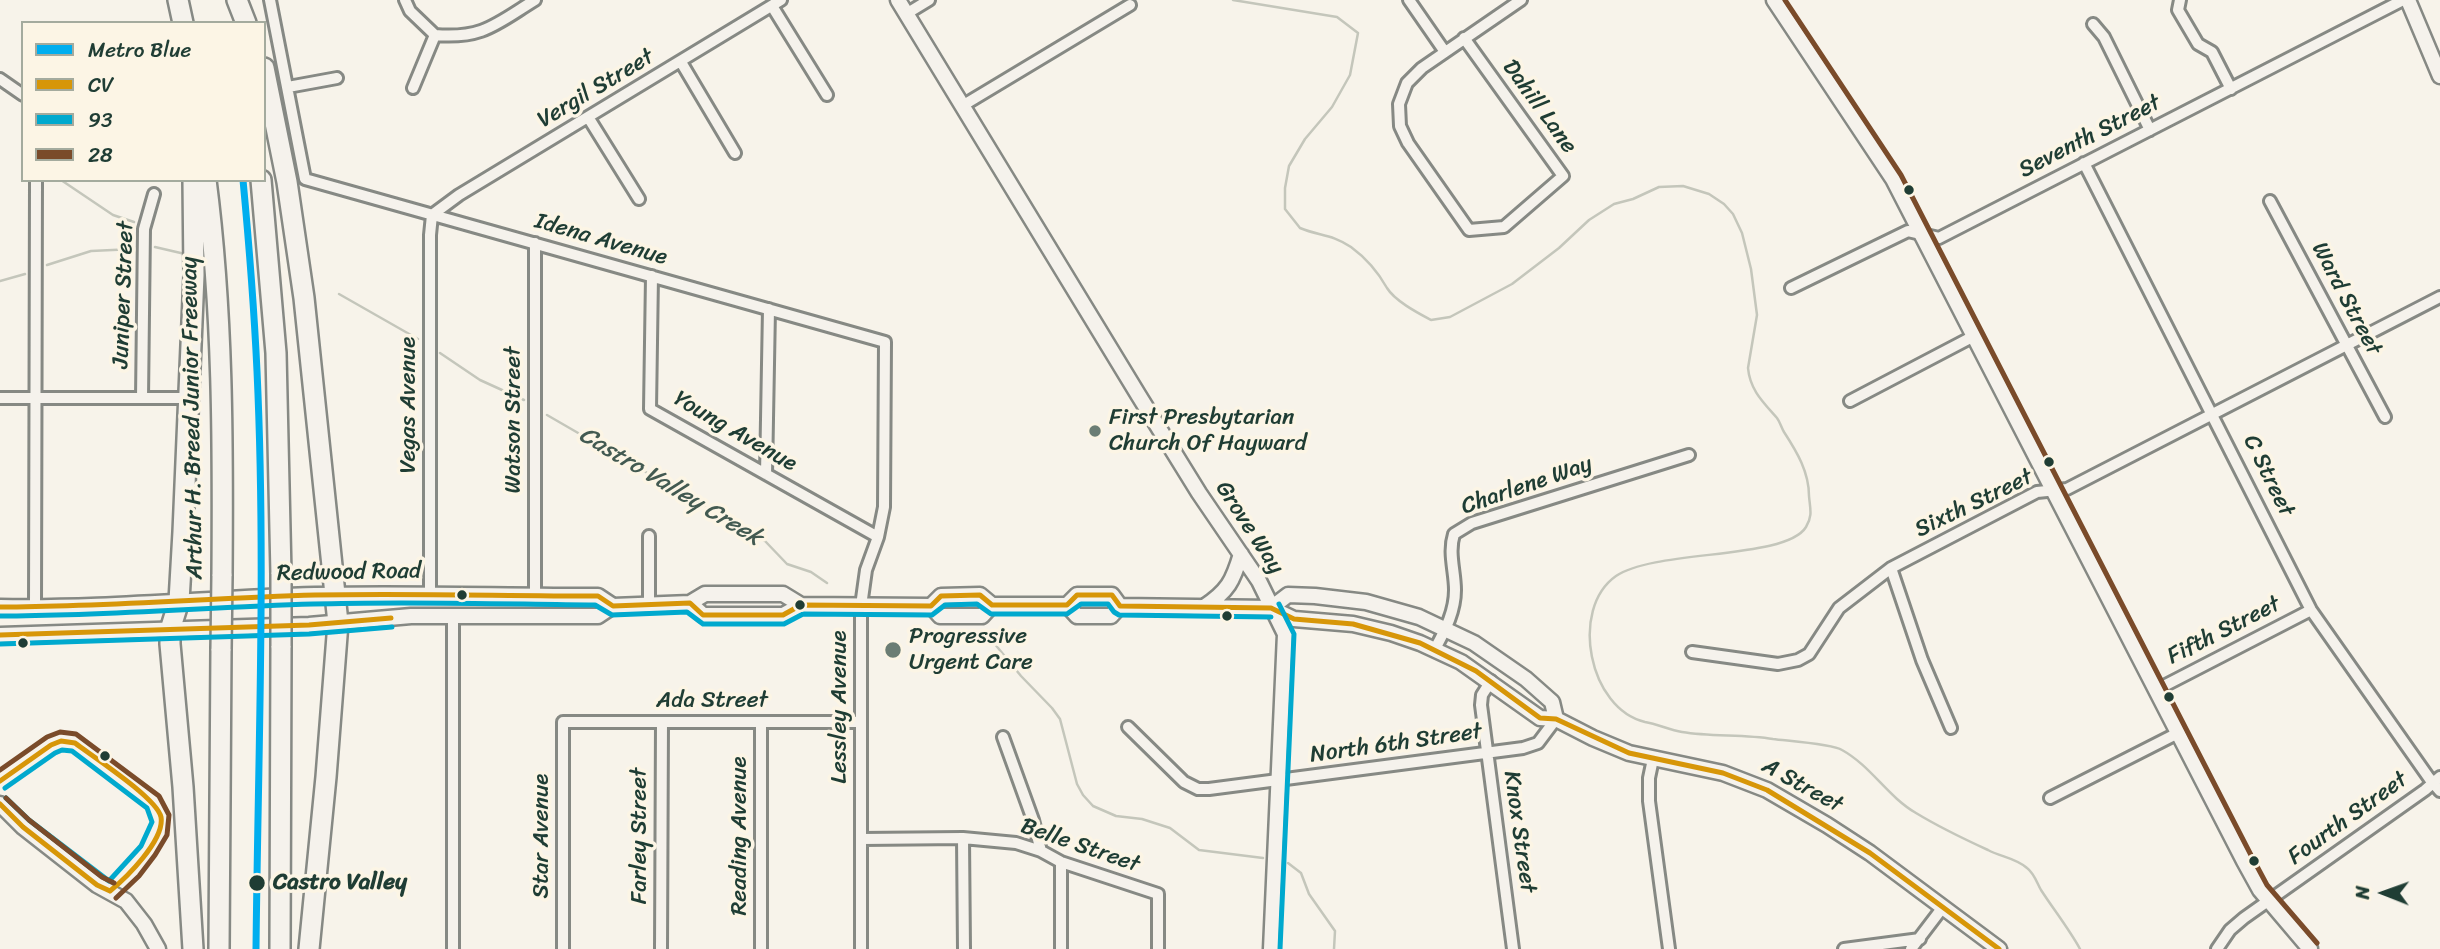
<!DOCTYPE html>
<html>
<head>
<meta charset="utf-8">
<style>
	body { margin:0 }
	#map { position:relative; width:2440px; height:949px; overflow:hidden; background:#f7f3ea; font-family:Sriracha,sans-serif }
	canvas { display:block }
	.legend { position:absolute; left:21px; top:21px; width:245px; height:161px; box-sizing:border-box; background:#fcf5e5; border:2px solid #a4ab9e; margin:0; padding:9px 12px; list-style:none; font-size:21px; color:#1f3d34 }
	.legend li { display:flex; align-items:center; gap:14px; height:35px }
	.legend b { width:35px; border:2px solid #a4ab9e }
	.north { position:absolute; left:2349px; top:858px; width:70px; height:70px; -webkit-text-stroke:5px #fcf5e5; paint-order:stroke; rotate:271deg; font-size:19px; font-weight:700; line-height:28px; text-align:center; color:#1f3d34 }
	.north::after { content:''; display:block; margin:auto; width:24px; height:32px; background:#1f3d34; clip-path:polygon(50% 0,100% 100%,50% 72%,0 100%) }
</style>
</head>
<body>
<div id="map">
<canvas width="2440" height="949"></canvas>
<ul class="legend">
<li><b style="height:9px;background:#00aeef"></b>Metro Blue</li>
<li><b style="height:9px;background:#d79608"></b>CV</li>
<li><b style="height:9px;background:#00a9ce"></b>93</li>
<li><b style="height:9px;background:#7a4b2a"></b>28</li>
</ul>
<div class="north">N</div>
</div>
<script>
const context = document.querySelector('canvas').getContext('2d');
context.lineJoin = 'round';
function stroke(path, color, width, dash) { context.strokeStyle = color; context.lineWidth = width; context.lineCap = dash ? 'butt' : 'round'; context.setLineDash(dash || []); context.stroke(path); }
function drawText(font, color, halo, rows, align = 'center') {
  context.font = font + ' Sriracha,sans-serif'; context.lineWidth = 7; context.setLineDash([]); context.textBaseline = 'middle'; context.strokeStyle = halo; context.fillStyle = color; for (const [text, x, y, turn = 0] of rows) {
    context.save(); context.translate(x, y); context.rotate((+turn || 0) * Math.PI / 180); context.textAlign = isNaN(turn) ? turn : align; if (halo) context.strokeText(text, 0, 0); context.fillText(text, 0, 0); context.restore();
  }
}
stroke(new Path2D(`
	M1233,0L1337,17L1358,33L1350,75L1332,107L1305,139L1289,166L1285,188V209L1300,228C1319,236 1332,234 1351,247C1366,258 1378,272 1387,288C1395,301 1418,313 1431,320L1450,317L1512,284L1559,248L1589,220L1614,204L1633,199L1659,187L1683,186L1709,194L1724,204L1733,214L1742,233L1751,269L1757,315L1748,368C1750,390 1763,402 1777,418C1780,422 1781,427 1784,432C1797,452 1809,472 1809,496C1810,508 1813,516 1806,527C1786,560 1656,549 1616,576C1569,609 1589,709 1645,722C1658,724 1669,730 1682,732C1712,737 1743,734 1773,739C1788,741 1832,744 1842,750C1871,766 1888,797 1916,813C1939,827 1964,839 1988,850C2001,857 2016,858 2027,868C2034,873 2037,883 2041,890C2054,910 2069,929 2080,949
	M61,180L113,215L134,222
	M155,247L185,254
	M47,265L91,251L134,249
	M0,281L25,274
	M339,294L418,339
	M440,353L480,380L524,400
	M547,415L765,541L787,564L811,572L827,583
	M985,632L1021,676L1052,708L1060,719L1077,784L1083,795L1093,806L1116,816L1142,819L1170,828L1199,850L1263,858
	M1288,863L1301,873L1309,894L1335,931L1334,949`), '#c4c6bb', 2.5);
const street = new Path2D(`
	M270,0L305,179L885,342L884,507L878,537L866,570L861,606V949
	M405,0L410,11L435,35
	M1409,0L1445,52
	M2180,0L2178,10L2198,44L2212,52L2231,89
	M772,6L827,95
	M906,14L929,0
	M2093,24L2104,37L2150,130
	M435,35C483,39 496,24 535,0
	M1464,38L1563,176L1504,227L1469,230L1408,143L1400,126L1399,104L1407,83L1422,68L1521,0
	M681,62L735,153
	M0,79L23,95
	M288,87L337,78
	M413,88L435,35
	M962,106L1130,5
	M588,117L639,199
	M2084,163L2311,610L2429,778L2440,791
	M2270,201L2385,417
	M535,243V596
	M652,276L650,409L878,537
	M1791,288L1908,231L1939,238L2403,0
	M0,398H181
	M142,398L144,229L154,194
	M1850,401L1974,336
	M766,474L769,309
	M649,536V604
	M1891,568L1922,660L1951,728
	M430,595V235L432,215L459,195L781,0
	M35,607L36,180
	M1435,649C1445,630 1455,612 1455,590C1455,571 1448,553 1454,534L1472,523L1689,455
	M1692,652L1778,664L1798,660L1809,654L1839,608L1891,568L2037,492L2067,489L2440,297
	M1491,681L1482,695L1481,705L1513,949
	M2156,690L2311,610
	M1128,727L1184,782L1198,789H1209L1523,748L1538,743L1556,719
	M1003,737L1033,820L1041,851
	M1653,759L1649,778V801L1669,949
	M2050,798L2178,733
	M963,838L964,949
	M862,839L963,838L1016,843L1041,851L1061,862L1158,894V949
	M453,949V616
	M563,949V722H861
	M661,949L662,722
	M761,949V723
	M1061,949V862
	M1844,949L1920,939
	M1911,949L1943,907
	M2217,949L2230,930L2244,918L2425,790L2440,777`);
const secondary = new Path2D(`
	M898,0L1139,396L1199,493L1259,581L1285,634L1271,949
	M1774,0L1893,179L2244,861L2260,890L2310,949
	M2408,0L2440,76
	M690,603L703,615H783L801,605L931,606L941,596L980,595L992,605H1067L1077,595H1112L1120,606L1271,608L1294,619L1353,624L1391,633L1420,643L1461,662L1540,718L1556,719L1593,738L1629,753L1723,773L1767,790L1827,825L1870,853L1999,949
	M1067,605L1077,616H1111L1120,606
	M931,606L940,616H982L992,605
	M0,607C105,609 210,598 315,595C409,593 504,596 598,596L613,606
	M1204,607C1228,591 1233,581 1241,554
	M1271,608L1288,595L1315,596L1366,602L1419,617L1474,643L1526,679L1552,702L1556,719
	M0,635L309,625L411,616H598L613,606L690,603L705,594H783L801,605
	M0,804L23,827L97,885L126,901L144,924L158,949`);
const highway = new Path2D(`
	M178,0L183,23
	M237,0L246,23
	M264,68L287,182L304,298L338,623L326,777L309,949
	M193,180L194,275L183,532L179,601L170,630V644L183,787L193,949
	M206,180C223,311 223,444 222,576
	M261,180L276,353L281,574
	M219,949L221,649
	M280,949L281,646`);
stroke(street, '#868984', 16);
stroke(secondary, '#868984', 19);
stroke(highway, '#868984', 24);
stroke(street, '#f5f2ec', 10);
stroke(secondary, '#f5f2ec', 14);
stroke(highway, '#f5f2ec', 19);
const highwayBridge = new Path2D(`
	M281,646V574
	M221,649L222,576`);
stroke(highwayBridge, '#868984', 24, []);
stroke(highwayBridge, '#f5f2ec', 19);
stroke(new Path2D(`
	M0,607C105,607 210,598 315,595C409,593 504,596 598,596L613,606L690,603L703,615H783L801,605L931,606L941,596L980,595L992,605H1067L1077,595H1112L1120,606L1271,608L1294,619L1353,624L1420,643L1476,671L1540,718L1556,719L1629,753L1723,773L1767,790L1870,853L1999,949
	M0,635L309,625L391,618
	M0,781L51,745L61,741L75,743C92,756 157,798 161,817C165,840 126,878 110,891
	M0,804L23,827L97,885L110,891`), '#d79608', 5);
stroke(new Path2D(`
	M1279,604L1294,634L1280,949
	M0,616C105,616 209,607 313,604C407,601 501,604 595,605L612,615L687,612L703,624H784L803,614L932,615L945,605L977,604L991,614H1067L1081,604H1108L1114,612L1119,615L1271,617
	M0,644L309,634L392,627
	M5,788L55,753L62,750L72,751L147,808L152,822L141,846L109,881L29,820L6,798`), '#00a9ce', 5);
stroke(new Path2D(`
	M1785,0L1901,175L2252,857L2267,885L2317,943
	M0,770L47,737L60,732L76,734L159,796L169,815L167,835L155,855L139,876L116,898
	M6,798L29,820L102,877L114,883`), '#7a4b2a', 5);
stroke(new Path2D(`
	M243,180C249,244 254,307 257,371C266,563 258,756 256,949`), '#00aeef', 7);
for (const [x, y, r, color] of [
	[1909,190,6,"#1f3d34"],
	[1095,431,7,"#6b7d74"],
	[2049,462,6,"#1f3d34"],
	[462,595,6,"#1f3d34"],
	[800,605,6,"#1f3d34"],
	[1227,616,6,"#1f3d34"],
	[23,643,6,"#1f3d34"],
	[893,650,9,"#6b7d74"],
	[2169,697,6,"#1f3d34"],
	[105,756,6,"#1f3d34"],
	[2254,861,6,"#1f3d34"],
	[257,883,9,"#1f3d34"]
]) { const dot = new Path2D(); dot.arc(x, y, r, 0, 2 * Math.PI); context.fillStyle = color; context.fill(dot); stroke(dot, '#fcf5e5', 2.5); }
drawText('23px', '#1f3d34', '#fcf5e5', [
	["Vergil Street",596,89,-31],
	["Dahill Lane",1539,107,54],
	["Seventh Street",2090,137,-27],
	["Idena Avenue",601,240,16],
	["Juniper Street",124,295,-88],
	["Ward Street",2346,299,62],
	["Vegas Avenue",409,405,-90],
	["Arthur H. Breed Junior Freeway",193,418,-91],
	["Watson Street",514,420,-90],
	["Young Avenue",735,432,30],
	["C Street",2268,476,64],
	["Charlene Way",1527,486,-19],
	["Sixth Street",1974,504,-26],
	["Grove Way",1249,528,57],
	["Redwood Road",349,573,-1],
	["Fifth Street",2224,631,-27],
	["Ada Street",712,701],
	["Lessley Avenue",840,707,-90],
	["North 6th Street",1396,744,-8],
	["A Street",1802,786,29],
	["Fourth Street",2348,819,-36],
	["Knox Street",1519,832,82],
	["Star Avenue",542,836,-90],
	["Farley Street",640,836,-90],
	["Reading Avenue",740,836,-90],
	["Belle Street",1080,846,19]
]);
drawText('23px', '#1f3d34', '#fcf5e5', [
	["First Presbytarian",1109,418],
	["Church Of Hayward",1109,444],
	["Progressive",909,637],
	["Urgent Care",909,663]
], 'left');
drawText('bold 23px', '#1f3d34', '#fcf5e5', [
	["Castro Valley",273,883]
], 'left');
drawText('italic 24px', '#435a51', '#fcf5e5', [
	["Castro Valley Creek",670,487,31]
]);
</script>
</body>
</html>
